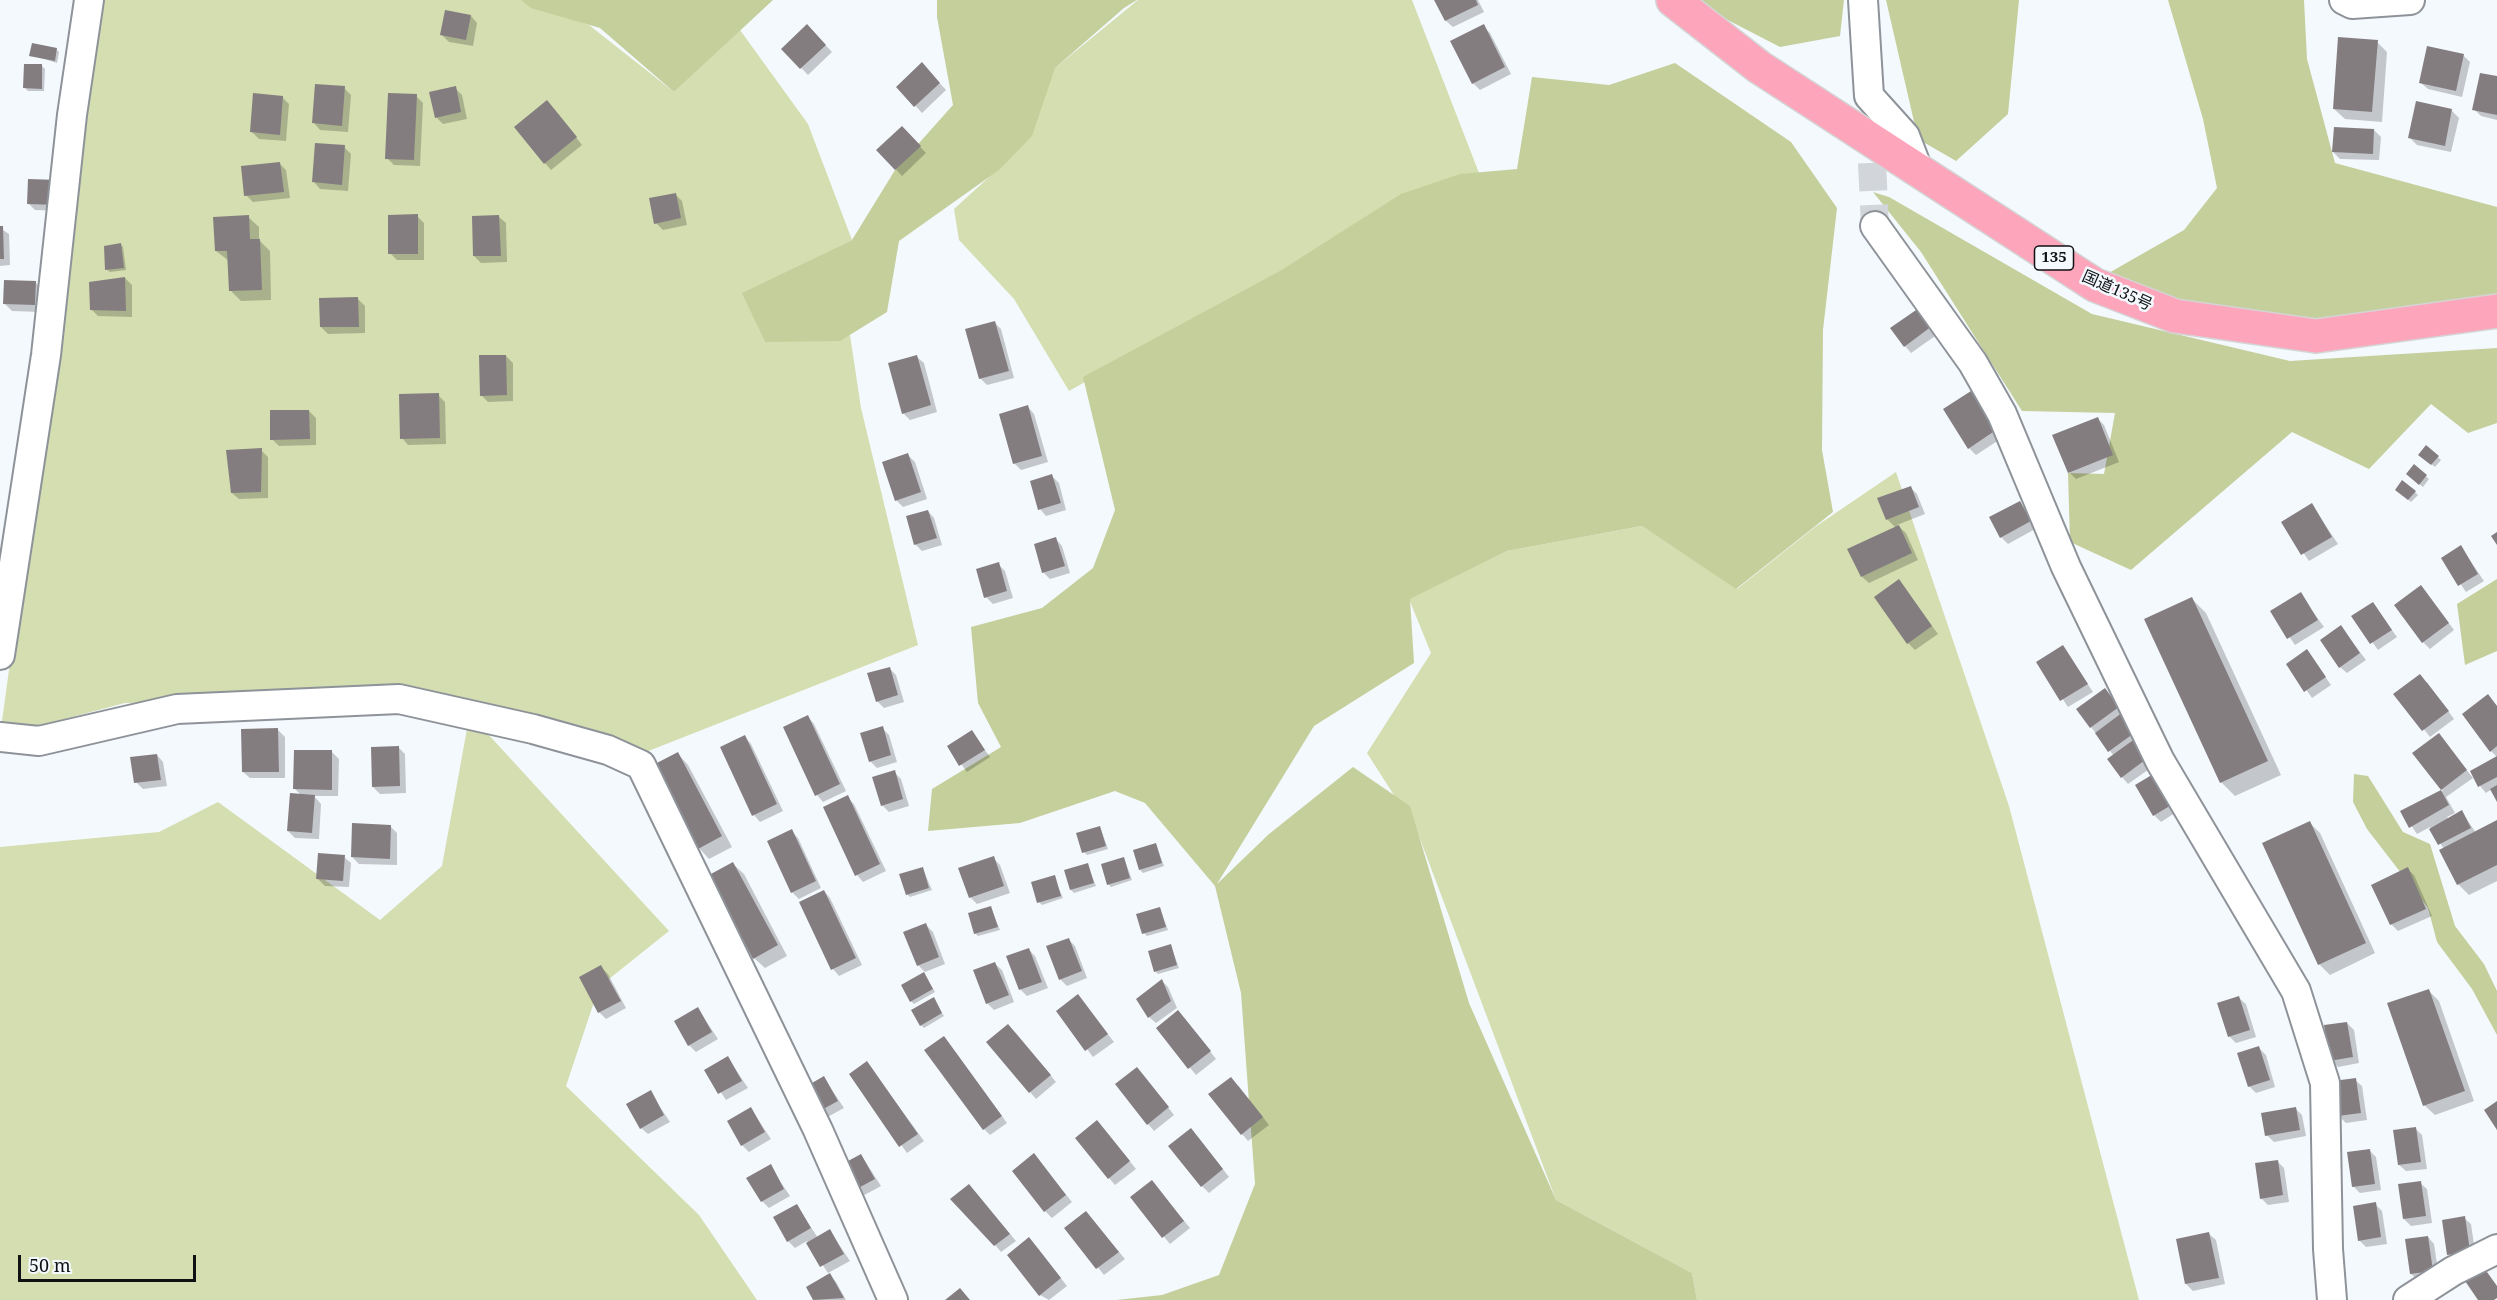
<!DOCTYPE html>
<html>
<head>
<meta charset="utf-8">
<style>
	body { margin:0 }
	#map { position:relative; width:2497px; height:1300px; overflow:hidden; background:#f4f9fe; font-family:"Noto Serif",serif }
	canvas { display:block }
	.scale { position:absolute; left:18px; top:1255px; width:178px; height:27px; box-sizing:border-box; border:3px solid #0f1113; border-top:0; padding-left:8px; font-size:18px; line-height:21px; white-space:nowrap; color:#0f1113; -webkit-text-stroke:4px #f4f9fe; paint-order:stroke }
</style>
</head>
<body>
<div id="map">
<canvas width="2497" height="1300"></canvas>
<div class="scale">50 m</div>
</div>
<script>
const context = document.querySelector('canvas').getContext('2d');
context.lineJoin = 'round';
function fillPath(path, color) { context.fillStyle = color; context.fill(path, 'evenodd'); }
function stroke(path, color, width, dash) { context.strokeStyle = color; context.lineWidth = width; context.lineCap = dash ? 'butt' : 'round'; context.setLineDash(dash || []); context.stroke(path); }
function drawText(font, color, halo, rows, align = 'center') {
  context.font = font + ' "Noto Serif","Noto Sans JP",serif'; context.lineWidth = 5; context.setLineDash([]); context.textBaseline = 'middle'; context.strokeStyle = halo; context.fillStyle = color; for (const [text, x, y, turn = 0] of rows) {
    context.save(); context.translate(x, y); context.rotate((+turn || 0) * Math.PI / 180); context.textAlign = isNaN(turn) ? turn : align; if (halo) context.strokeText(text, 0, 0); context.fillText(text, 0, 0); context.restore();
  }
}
fillPath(new Path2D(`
	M100,0H524L589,25L674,92L740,30L808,124L852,240L743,293L765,342L850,335L861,408L918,645L628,759L475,720L669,931L599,987L566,1086L699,1215L757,1300H0V847L159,832L218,802L380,920L442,866L469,718L399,699L125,703L0,736Z
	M1138,0H1412L1479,173L1401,204L1069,391L1014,299L959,240L954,209L1009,159L1055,68Z
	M1896,472L2009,806L2139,1300H1697L1692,1273L1556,1200L1417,831L1367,753L1431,653L1409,599L1507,551L1642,526L1737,589L1815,527Z`), '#d4deb0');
fillPath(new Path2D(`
	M521,0H773L674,92L600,28L531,8Z
	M937,0H1137L1124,8L1055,68L1032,136L999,170L899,241L887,312L840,341L765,342L742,293L852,240L895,170L953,105L937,17Z
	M1689,0H1844L1840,36L1780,47Z
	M1886,0H2019L2008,114L1956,161L1918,139Z
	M2168,0H2304L2307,59L2335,163L2497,207V309L2346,331L2130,299L2107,274L2184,230L2217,188L2203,119Z
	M1675,63L1791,142L1837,208L1823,330L1822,450L1833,512L1736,589L1642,526L1507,551L1410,599L1414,663L1314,726L1217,884L1269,834L1353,767L1410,806L1469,1003L1556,1200L1692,1273L1697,1300H1116L1162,1295L1219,1275L1255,1184L1241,993L1215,886L1145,803L1115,791L1020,823L928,831L932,789L1001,747L978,703L971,627L1042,608L1093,568L1115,510L1083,377L1280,271L1401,194L1460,174L1517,169L1532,77L1609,85Z
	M1873,192L1889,197L2092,314L2290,361L2497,348V423L2468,433L2431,404L2369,469L2292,432L2131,570L2070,542L2068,473L2104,474L2115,413L2022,411L1921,252Z
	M2497,579V651L2465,665L2457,604Z
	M2354,774L2368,776L2403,832L2430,844L2455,926L2484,964L2497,991V1035L2472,989L2437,942L2428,908L2367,829L2353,802Z`), '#c4cf9b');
fillPath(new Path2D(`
	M1436,0H1478L1484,12L1453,27L1446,21Z
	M471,16L477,23L473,46L449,42L442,35Z
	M1483,26L1490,33L1511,74L1480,90L1473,83Z
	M814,33L832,52L808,75L783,49Z
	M2377,42L2387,52L2382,122L2345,119L2334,109Z
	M56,49L59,52L57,63L31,55Z
	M2463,55L2470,62L2462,97L2428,89L2421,83Z
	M922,64L946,90L922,113L898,87Z
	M42,66L45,69L44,91H28L25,88Z
	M2497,78V120L2481,116L2474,109Z
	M344,88L351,95L348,132L320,130L314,123Z
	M455,88L462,95L467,119L443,124L436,117Z
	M416,96L423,103L420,166L394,165L387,158Z
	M282,97L289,104L286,141L259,139L252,132Z
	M2417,103L2452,111L2459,118L2451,152L2417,145L2410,138Z
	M554,109L582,145L551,170L545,163Z
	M902,128L926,153L902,176L878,150Z
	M2374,130L2381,137L2379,160L2340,159L2333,152Z
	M344,147L351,154L348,191L320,189L314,182Z
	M280,164L286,170L290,198L253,202L246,195Z
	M29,181L65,211L35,210L28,203Z
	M675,194L682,201L687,225L663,230L656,223Z
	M417,216L424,223V260H397L390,253Z
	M248,217L259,227V240L270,251L271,300L241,301L231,291L229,261L216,251Z
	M499,217L506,223L507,262L481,263L474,256Z
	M0,228L9,234L10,265L0,266Z
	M120,244L123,247L126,270L110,272L107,270Z
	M125,278L132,285V317L98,316L91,309Z
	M35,282L42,289L41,312L12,311L5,304Z
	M358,299L365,306V333L328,334L321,327Z
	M1926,316L1938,334L1911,353L1905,346Z
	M994,322L1001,329L1014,378L987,385L980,378Z
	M506,356L513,363V401L488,402L481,395Z
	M917,357L924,363L937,412L910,420L903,413Z
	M1971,393L2002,438L1976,455L1969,448Z
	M438,395L445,402L446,444L408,445L402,438Z
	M1028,407L1034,414L1048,462L1021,470L1014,463Z
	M309,411L316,418V445L279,446L272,439Z
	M2098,419L2104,425L2119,462L2076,479L2069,472Z
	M2426,447L2441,460L2435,467L2423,457Z
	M261,450L268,457V498L239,499L232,493Z
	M908,455L915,462L927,499L903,507L896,500Z
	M2414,466L2429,479L2423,487L2411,477Z
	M1052,476L1059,483L1066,510L1046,516L1040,509Z
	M1910,487L1917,494L1925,514L1897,525L1906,533L1918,560L1869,583L1862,577L1896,528L1887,519Z
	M2399,492H2415L2418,495L2411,502Z
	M2020,503L2037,528L2008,544L2001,537Z
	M2312,505L2338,544L2309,561L2283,523Z
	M928,511L934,518L942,545L922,551L915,544Z
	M1056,539L1062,546L1070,573L1050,579L1043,572Z
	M2461,547L2484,581L2466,592L2443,558Z
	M998,564L1005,571L1013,598L993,604L986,597Z
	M1899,581L1938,634L1915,650L1908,643Z
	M2300,594L2324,627L2295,645L2272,612Z
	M2427,594L2454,630L2430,649L2423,642Z
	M2192,599L2206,613L2281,775L2235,796L2221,782Z
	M2373,604L2397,637L2378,650L2354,617Z
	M2341,627L2366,660L2347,673L2340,667Z
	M2063,647L2093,692L2068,707L2038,662Z
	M2307,651L2331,685L2312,698L2288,664Z
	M889,668L896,675L904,702L884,708L877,701Z
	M2427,682L2454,719L2430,737L2396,694Z
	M2105,690L2124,714L2155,765L2128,784L2122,777L2114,756L2091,727Z
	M2488,696L2497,706V757L2491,751Z
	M808,717L814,724L846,791L823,802L817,795Z
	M882,728L889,735L897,762L877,768L870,761Z
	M278,730L285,737V778H250L243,772Z
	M972,732L990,757L967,772L949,747Z
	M2439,735L2473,778L2446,797L2455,813L2447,817L2449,819L2462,812L2476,833L2497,822V881L2469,895L2458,884L2441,850L2444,849L2430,827L2417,834L2402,812L2443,791L2415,753Z
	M745,737L751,744L783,811L760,822L754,815Z
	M398,747L405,754L406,793L380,794L373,787Z
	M332,752L339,759L338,796H314L321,804L319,839L295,838L288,831L302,796L295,789Z
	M678,754L688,765L732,847L709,859L699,848Z
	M157,755L163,762L167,786L143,789L136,782Z
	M2497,758V799L2492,789L2486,793L2480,786Z
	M894,772L901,779L909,806L889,812L882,805Z
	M2155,775L2178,811L2161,822L2154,815Z
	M847,797L854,804L886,871L863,882L857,875Z
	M2309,822L2320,833L2375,953L2330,975L2319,964Z
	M390,826L397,833V865L359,864L352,857Z
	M1100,827L1108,849L1087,855L1084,852Z
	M791,831L798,838L821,888L799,899L792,892Z
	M1156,844L1164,866L1143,873L1140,870Z
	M344,857L351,863L349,887L325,886L318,879Z
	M993,858L1000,865L1010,893L977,904L970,897Z
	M1124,858L1132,880L1111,887L1108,884Z
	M733,864L744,874L787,956L765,968L754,958Z
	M1087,864L1096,886L1074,893L1071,890Z
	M923,869L932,890L910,897L907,894Z
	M2407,869L2414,875L2432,916L2398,931L2391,924Z
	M1054,877L1063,898L1042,905L1039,902Z
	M824,891L830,898L862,965L839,976L833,969Z
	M991,908L1000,930L978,936L975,933Z
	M1160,908L1168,930L1147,936L1144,933Z
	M926,925L933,932L945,964L925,972L918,965Z
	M1068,939L1075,946L1087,978L1067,986L1060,979Z
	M1171,946L1179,968L1158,974L1155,971Z
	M1028,949L1035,956L1048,988L1027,996L1021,990L1008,957Z
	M995,964L1002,970L1014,1002L994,1010L987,1003Z
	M601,967L608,974L626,1008L606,1019L599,1012Z
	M926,977L935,992L914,1004L911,1001Z
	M1162,981L1168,987L1177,1008L1156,1023L1149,1017Z
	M2428,990L2439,1001L2474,1101L2435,1115L2424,1105Z
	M1078,996L1114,1042L1093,1057L1058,1011Z
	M2239,998L2246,1004L2256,1037L2236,1043L2229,1036Z
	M933,999L944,1016L924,1028L921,1025Z
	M698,1009L718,1039L696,1052L689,1045Z
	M1185,1019L1216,1059L1196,1075L1158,1029Z
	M2347,1023L2354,1030L2359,1063L2338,1067L2331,1060Z
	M1015,1032L1056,1082L1036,1099L1030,1092Z
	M950,1045L1007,1123L990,1135L984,1129Z
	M2259,1048L2266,1055L2275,1087L2256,1093L2249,1086Z
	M728,1058L748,1088L726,1100L706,1070Z
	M867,1063L924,1141L907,1153L851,1075Z
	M1143,1075L1174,1115L1154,1131L1148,1124Z
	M824,1078L844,1108L822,1120Z
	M2355,1080L2362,1086L2367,1120L2346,1123L2339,1116Z
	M1238,1085L1269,1125L1248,1141L1242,1134Z
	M650,1092L670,1122L648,1134L641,1128Z
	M2295,1108L2302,1115L2306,1136L2274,1142L2267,1135Z
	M751,1109L771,1139L749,1152L742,1145Z
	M2415,1128L2422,1135L2427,1169L2406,1171L2399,1165Z
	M1104,1129L1136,1169L1115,1185L1109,1178Z
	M1198,1137L1229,1177L1209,1193L1202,1186Z
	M2369,1150L2376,1157L2381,1190L2360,1193L2353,1186Z
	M861,1155L881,1186L859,1198L839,1168Z
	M2277,1161L2284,1168L2289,1202L2268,1205L2261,1198Z
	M1040,1162L1072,1202L1052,1218L1045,1211Z
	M770,1166L790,1196L769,1208L762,1201Z
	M1152,1182L1190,1228L1170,1244L1132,1198Z
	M2420,1183L2427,1189L2432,1223L2411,1226L2404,1219Z
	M976,1193L1016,1241L1001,1252L995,1245Z
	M2375,1204L2382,1211L2387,1244L2366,1247L2359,1240Z
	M797,1206L818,1238L830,1231L850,1261L828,1273L807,1241L795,1248L788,1241Z
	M1086,1213L1125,1259L1104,1275L1066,1228Z
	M2464,1218L2471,1224L2476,1258L2455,1261L2448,1254Z
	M2209,1234L2216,1240L2225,1284L2193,1291L2186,1284Z
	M2428,1237L2434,1244L2439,1277L2418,1280L2411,1274Z
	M1036,1246L1067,1286L1049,1300L1040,1295Z
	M830,1275L836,1282L846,1300H815L808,1288Z`), '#0003');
fillPath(new Path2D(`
	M1434,0H1476L1478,5L1445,21Z
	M445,10L471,15L466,40L440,35Z
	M807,24L826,45L800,69L781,49Z
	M1484,24L1505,67L1472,84L1450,41Z
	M2338,37L2378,40L2372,112L2333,109Z
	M32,43L57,48L55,61L29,56Z
	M2427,46L2464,54L2456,91L2419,83Z
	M922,62L940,83L914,107L896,87Z
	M24,64H42V89L23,88Z
	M2480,73L2497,76V115L2472,110Z
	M315,84L345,86L342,126L312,123Z
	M456,86L461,112L435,118L429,92Z
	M253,93L283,96L280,135L250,132Z
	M388,93L417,94L414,160L385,159Z
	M547,100L577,137L544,164L514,127Z
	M2416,101L2452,109L2445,146L2408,138Z
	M902,126L921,146L895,170L876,150Z
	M2334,127L2374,129L2373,154L2332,152Z
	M315,143L345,145L342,185L312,182Z
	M280,162L284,192L244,196L241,166Z
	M28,179L59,180L58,205L27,204Z
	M676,193L681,218L654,224L649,198Z
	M418,214V254H388V215Z
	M249,215L250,239H260L262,290L229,291L227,251H215L213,217Z
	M499,215L501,256H473L472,216Z
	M0,226H3L4,259H0Z
	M121,243L124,268L105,270L104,246Z
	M125,277L126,311L90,310L89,282Z
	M4,280L36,281L35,305L3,304Z
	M358,297L359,327H320L319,298Z
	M1919,308L1932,326L1904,347L1890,328Z
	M995,321L1009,371L979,379L965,329Z
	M479,355H506L507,395L480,396Z
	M917,355L931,405L902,414L888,363Z
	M1971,391L1996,430L1968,449L1943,409Z
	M439,393L440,438L400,439L399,394Z
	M1028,405L1042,456L1013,464L999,414Z
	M270,410H309L310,439L270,440Z
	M2098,417L2113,455L2068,473L2052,435Z
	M2426,445L2439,456L2431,465L2418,455Z
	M262,448L261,492L231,493L226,450Z
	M908,453L921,492L895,501L882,462Z
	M2414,464L2427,475L2419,485L2406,474Z
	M1052,474L1061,503L1038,510L1030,481Z
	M2402,480L2416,491L2408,500L2395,490Z
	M1911,486L1919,507L1886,520L1877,498Z
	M2020,501L2031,521L2000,538L1989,517Z
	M2312,503L2332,537L2301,555L2281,522Z
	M928,510L937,538L914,545L906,516Z
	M1899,525L1912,553L1861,577L1847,549Z
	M2497,532V545L2491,536Z
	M1056,537L1065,566L1042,573L1034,544Z
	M2461,545L2478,574L2458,586L2441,558Z
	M999,562L1007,591L984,598L976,569Z
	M1899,579L1932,626L1907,644L1874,597Z
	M2421,585L2449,623L2422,643L2394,605Z
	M2301,592L2318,620L2287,639L2270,611Z
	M2192,597L2268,761L2220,783L2144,619Z
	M2373,602L2392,630L2370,644L2351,616Z
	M2341,625L2360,653L2339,668L2320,640Z
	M2063,645L2088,684L2060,701L2036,662Z
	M2307,649L2326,677L2304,692L2286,664Z
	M890,667L898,695L876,702L867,673Z
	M2420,674L2449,711L2422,731L2393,694Z
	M2105,688L2119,707L2090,728L2076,709Z
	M2488,694L2497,706V746L2490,752L2462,714Z
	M2123,712L2137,731L2108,752L2095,733Z
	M808,715L840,784L815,796L783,727Z
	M883,726L891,755L869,762L860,733Z
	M278,728L279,772H242L241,729Z
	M972,730L985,750L959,766L947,746Z
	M2439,733L2467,770L2441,790L2412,753Z
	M745,735L777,804L752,816L720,747Z
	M2136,738L2149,757L2121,778L2107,759Z
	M399,746L400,786L372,787L371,747Z
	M294,750H332V790L293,789Z
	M678,752L722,836L698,849L653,765Z
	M157,754L161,780L134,783L130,757Z
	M2497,756V777L2478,787L2470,771Z
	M895,770L903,799L881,806L872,777Z
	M2155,773L2173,804L2153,816L2135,785Z
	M2497,785V802L2490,789Z
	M2441,790L2449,805L2409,828L2400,811Z
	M290,793L315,795L312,833L287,831Z
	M848,795L880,864L855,876L823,807Z
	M2462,810L2471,828L2438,845L2429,829Z
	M2497,820V865L2457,885L2439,850Z
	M2310,821L2366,943L2318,965L2262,843Z
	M352,823L391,825L390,859L351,857Z
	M1100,826L1106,846L1082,853L1076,833Z
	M792,829L816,881L791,893L767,841Z
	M1156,843L1162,863L1139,870L1133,850Z
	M318,853L345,855L343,881L316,879Z
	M994,856L1004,886L969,898L958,868Z
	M1124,857L1130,878L1107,885L1101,864Z
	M733,862L778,945L753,959L709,875Z
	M1088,863L1094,883L1070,890L1064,870Z
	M923,867L929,888L906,895L899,874Z
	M2408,867L2426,909L2390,925L2371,885Z
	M1055,875L1061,896L1037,903L1031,882Z
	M824,890L856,958L831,970L799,902Z
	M991,906L998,927L974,934L968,913Z
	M1160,907L1166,927L1142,934L1136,914Z
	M926,923L939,957L917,966L903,932Z
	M1069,938L1082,971L1059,980L1046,946Z
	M1171,944L1177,965L1154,972L1148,951Z
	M1029,948L1042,982L1019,990L1006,956Z
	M995,962L1009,995L986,1004L973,970Z
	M601,965L621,1001L598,1013L579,977Z
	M924,972L933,989L910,1002L901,985Z
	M1162,979L1171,1001L1148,1018L1136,999Z
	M2429,989L2465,1091L2423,1106L2387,1003Z
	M1078,994L1108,1034L1085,1051L1056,1011Z
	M2239,996L2250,1030L2228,1037L2217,1003Z
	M934,997L942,1013L920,1026L911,1010Z
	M698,1007L712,1032L688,1046L674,1021Z
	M1178,1010L1211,1051L1188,1069L1156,1028Z
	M2347,1022L2353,1057L2329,1061L2324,1025Z
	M1008,1024L1051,1075L1029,1093L986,1042Z
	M944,1036L1002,1116L983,1130L924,1050Z
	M2259,1046L2270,1080L2248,1087L2237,1053Z
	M728,1056L742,1081L718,1094L704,1070Z
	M867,1061L918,1134L899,1147L849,1074Z
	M1137,1067L1169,1107L1147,1125L1115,1084Z
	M824,1076L838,1101L814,1114L800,1090Z
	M1231,1077L1263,1117L1241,1135L1208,1094Z
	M2356,1078L2361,1113L2338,1116L2333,1081Z
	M651,1090L664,1115L640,1129L626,1104Z
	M2497,1101V1130L2484,1110Z
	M751,1107L765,1132L741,1146L727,1121Z
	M2296,1107L2300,1130L2265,1136L2261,1113Z
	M1097,1120L1130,1161L1108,1179L1075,1138Z
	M2416,1127L2421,1162L2398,1165L2393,1130Z
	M1191,1128L1223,1169L1201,1187L1168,1146Z
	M2370,1149L2375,1184L2352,1187L2347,1152Z
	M1034,1153L1066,1195L1044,1212L1012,1171Z
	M861,1154L875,1179L851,1192L837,1167Z
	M2278,1160L2283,1195L2260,1199L2255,1163Z
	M771,1164L784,1189L761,1202L746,1178Z
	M1152,1180L1184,1221L1162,1238L1130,1197Z
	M2421,1181L2426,1216L2403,1219L2398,1184Z
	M969,1184L1010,1234L994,1246L950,1199Z
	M2376,1202L2381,1237L2358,1241L2353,1206Z
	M797,1204L811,1228L787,1242L773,1217Z
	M1086,1211L1119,1252L1096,1269L1064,1228Z
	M2465,1216L2470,1251L2447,1255L2442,1220Z
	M830,1229L844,1254L820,1267L806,1243Z
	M2209,1232L2219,1278L2185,1284L2176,1239Z
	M2428,1236L2433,1271L2410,1274L2405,1239Z
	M1029,1237L1061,1278L1039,1296L1007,1255Z
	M2482,1265L2497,1286V1298L2494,1300H2478L2463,1278Z
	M830,1273L844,1298L813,1300L806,1287Z
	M960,1288L970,1300H945Z`), '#847d80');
stroke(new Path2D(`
	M1870,121L1875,226`), '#d2d6db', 28, [28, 14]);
const street = new Path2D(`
	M1863,0L1869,96L1905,136L1918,170
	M2344,0L2352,4L2410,0
	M1875,226L1973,363L2002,414L2066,567L2160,761L2296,991L2325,1083L2328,1249L2332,1300
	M0,655L46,355L72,115L89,0
	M0,737L39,741L177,709L399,699L533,729L608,750L641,765L818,1130L893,1300
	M2408,1300L2453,1271L2497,1249`);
const highway = new Path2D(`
	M1673,0L1759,67L2095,285L2175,316L2316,336L2497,311`);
stroke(street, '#8e9399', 32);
stroke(highway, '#d4d4d5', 36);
stroke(street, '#fff', 28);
stroke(highway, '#fda5bb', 33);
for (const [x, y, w] of [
	[2054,258,39]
]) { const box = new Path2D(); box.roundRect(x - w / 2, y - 12, w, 24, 4.5); context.fillStyle = '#f4f9fe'; context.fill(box); stroke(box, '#0f1113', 1.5); }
drawText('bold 15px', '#0f1113', null, [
	["135",2054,258]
]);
drawText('16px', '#0f1113', '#f4f9fe', [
	["国道135号",2117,291,24]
]);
</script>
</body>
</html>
